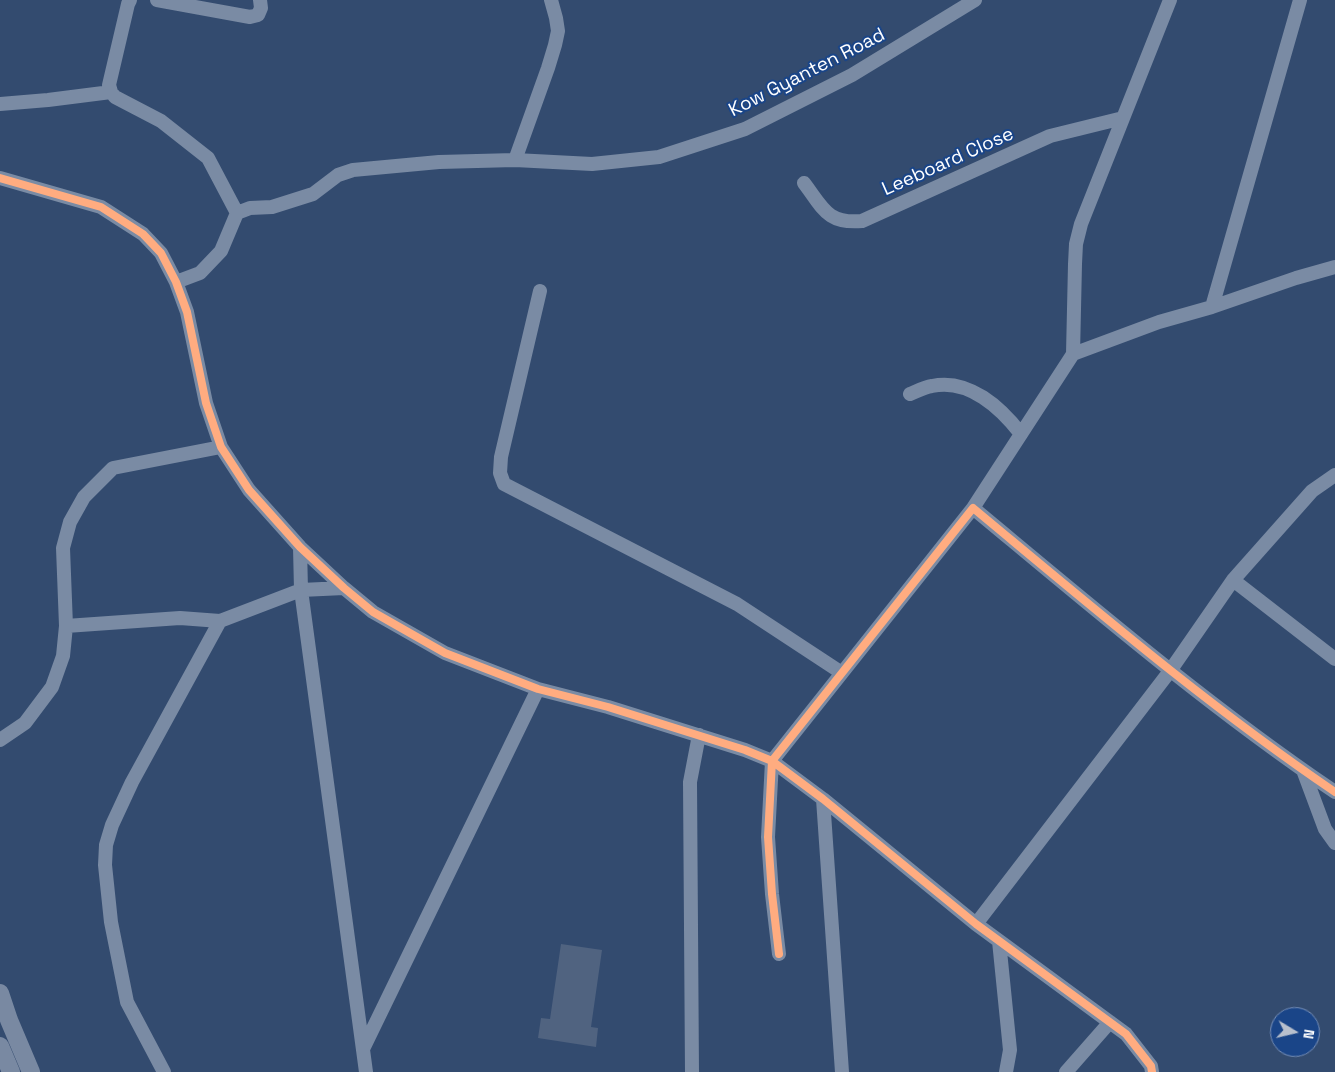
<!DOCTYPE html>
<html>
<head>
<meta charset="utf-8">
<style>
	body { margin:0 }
	#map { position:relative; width:1335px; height:1072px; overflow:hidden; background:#334b6f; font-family:"Space Grotesk",sans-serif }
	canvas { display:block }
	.north { position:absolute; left:1270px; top:1007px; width:50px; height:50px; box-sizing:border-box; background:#1a4588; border:1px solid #768fb8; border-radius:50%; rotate:99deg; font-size:14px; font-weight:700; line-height:20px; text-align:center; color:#fff }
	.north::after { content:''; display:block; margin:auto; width:18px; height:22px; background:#b8c0cd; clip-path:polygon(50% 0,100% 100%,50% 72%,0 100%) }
</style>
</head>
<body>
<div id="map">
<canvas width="1335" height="1072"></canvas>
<div class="north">N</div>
</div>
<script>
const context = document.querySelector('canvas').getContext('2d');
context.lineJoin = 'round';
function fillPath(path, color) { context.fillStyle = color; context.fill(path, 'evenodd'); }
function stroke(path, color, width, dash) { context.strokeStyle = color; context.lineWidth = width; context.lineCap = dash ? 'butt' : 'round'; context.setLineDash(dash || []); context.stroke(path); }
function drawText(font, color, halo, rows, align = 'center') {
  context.font = font + ' "Space Grotesk",sans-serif'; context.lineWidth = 4; context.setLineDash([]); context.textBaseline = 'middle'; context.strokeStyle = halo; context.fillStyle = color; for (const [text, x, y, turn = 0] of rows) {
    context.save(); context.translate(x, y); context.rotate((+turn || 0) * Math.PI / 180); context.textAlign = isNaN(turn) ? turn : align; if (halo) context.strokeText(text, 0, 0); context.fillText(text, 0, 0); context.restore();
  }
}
fillPath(new Path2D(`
	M561,944L602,950L591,1027L598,1028L596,1047L538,1038L541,1018L550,1019Z`), '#506380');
stroke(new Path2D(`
	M130,0L128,4L109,85L111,92L115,97L161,121L208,158L237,213
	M157,0L250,17L258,15L261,8L260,0
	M551,0L556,18L558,31L555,45L548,68L515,160L592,164L659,157L745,129L852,75L975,0
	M0,104L48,100L111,92
	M0,178L101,207L143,234L161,253L176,282L187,312L206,403L221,447L249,490L300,547L344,588L373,612L445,653L538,689L608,707L745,750L772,761L823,799L976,924L1126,1034L1151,1066L1152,1072
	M804,183C823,208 827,224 862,221L1050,136L1123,118
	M176,282L200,273L221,251L237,213L250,208L272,207L313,194L338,175L353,170L439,162L515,160
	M540,291L501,457L500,473L504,484L737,604L842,673
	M1212,307L1300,0
	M1073,354L1159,322L1212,307L1296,278L1335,267
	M910,394C917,391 925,387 932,386C969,378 1001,408 1021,434
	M973,508L1073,354L1075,264L1076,244L1081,224L1170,0
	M300,547L301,590L366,1072
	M1233,580L1335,659
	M66,626L180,618L220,621
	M0,740L25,723L52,687L63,656L66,626L63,548L70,522L84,497L113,468L221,447
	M1303,770L1325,829L1335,843
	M823,799L842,1072
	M976,924L1170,671L1233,580L1312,491L1335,475
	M999,941L1010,1050L1006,1072
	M779,954L772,894L768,837L772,761L973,508C1091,606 1208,706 1335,792
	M364,1047L538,689
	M164,1072L127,1002L111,922L105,865L106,845L112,825L132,782L220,621L301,590L344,588
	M692,1072L690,782L699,735
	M1066,1072L1110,1022`), '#7a8ba4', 14);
stroke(new Path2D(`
	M0,993L9,1020L31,1072
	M0,1046L11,1072`), '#7989a2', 18);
stroke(new Path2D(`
	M0,178L101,207L143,234L161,253L176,282L187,312L206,403L221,447L249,490L300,547L344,588L373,612L445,653L538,689L608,707L745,750L772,761L823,799L976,924L1126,1034L1151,1066L1152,1072
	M779,954L772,894L768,837L772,761L973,508C1091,606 1208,706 1335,792`), '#ffac80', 8);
drawText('19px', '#fff', '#1a4588', [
	["Kow Gyanten Road",807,73,-27],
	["Leeboard Close",948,162,-24]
]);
</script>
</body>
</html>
